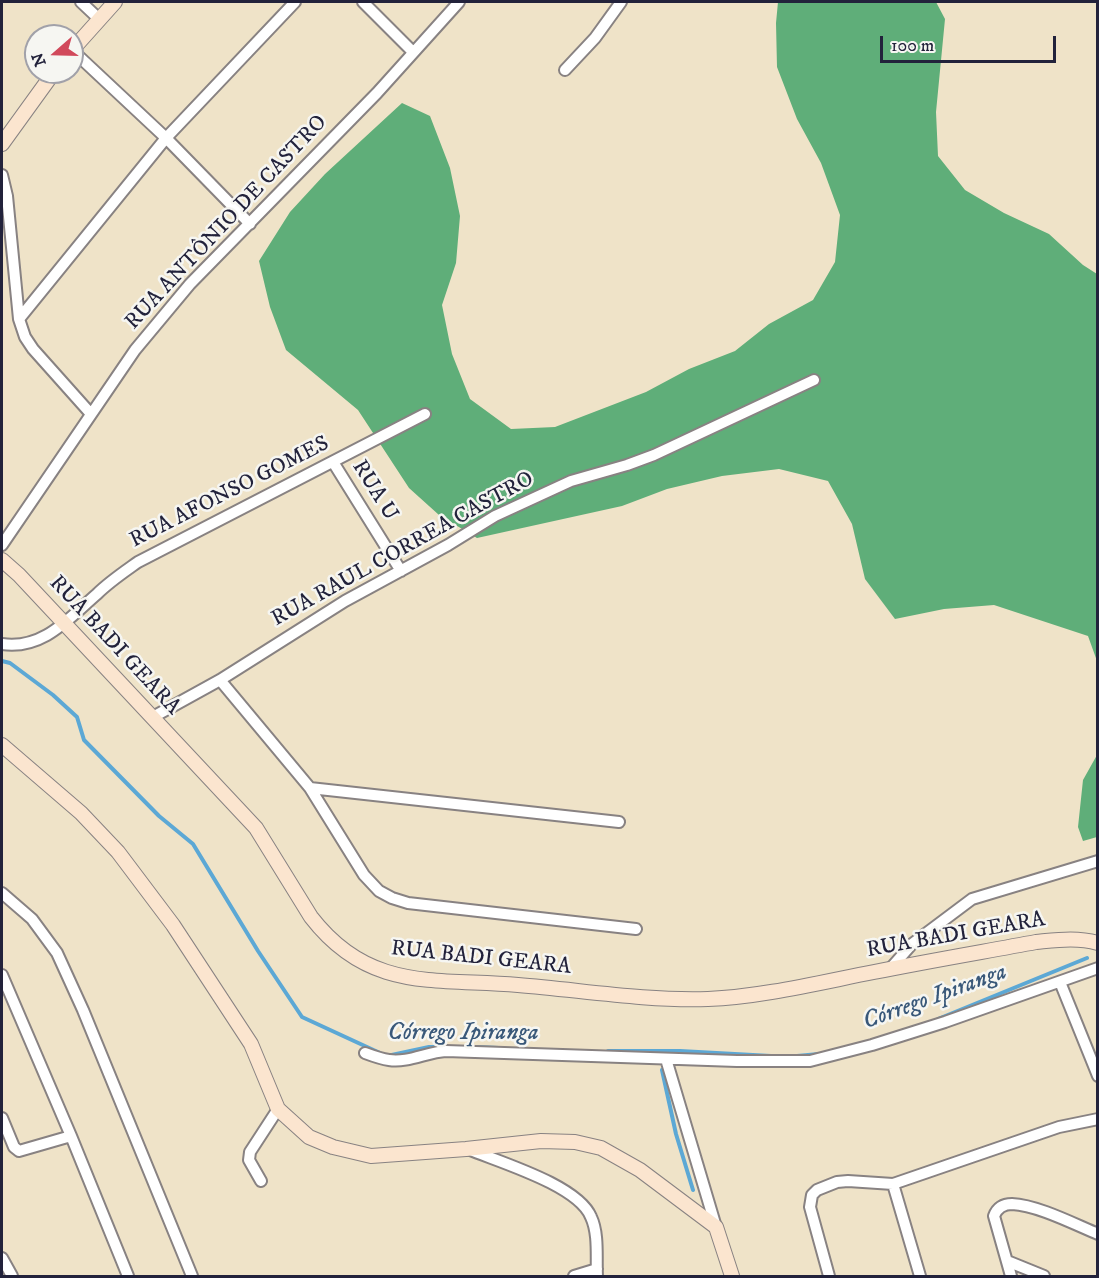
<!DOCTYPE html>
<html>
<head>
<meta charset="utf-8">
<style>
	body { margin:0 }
	#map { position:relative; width:1099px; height:1278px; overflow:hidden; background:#efe3c8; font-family:"IM FELL DW Pica",serif }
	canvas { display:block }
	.frame { position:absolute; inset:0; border:3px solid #22223b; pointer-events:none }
	.north { position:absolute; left:24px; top:24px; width:60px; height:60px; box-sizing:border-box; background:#f6f6f2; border:2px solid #a1a1a9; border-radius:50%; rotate:250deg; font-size:16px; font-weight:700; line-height:24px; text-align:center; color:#22223b }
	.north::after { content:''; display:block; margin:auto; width:21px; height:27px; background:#d1495b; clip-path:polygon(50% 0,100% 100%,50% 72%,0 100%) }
	.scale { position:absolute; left:880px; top:36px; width:176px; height:27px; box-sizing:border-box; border:3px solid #22223b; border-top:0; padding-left:8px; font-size:18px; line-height:21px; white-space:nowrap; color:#22223b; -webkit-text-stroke:4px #f6f6f2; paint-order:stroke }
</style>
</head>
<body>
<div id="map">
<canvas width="1099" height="1278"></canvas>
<div class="frame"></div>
<div class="north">N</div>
<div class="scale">100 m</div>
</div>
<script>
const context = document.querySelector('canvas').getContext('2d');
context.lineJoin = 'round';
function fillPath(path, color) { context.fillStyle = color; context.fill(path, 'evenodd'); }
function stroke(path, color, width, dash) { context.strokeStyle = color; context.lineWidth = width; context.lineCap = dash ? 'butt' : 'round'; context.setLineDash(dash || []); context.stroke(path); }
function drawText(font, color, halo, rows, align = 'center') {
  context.font = font + ' "IM FELL DW Pica",serif'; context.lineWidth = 5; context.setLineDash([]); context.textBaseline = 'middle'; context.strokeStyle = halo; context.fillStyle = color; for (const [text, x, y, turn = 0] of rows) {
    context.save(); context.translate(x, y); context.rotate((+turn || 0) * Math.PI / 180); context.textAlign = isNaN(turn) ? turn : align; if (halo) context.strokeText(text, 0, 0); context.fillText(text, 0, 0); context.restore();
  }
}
fillPath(new Path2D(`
	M778,2H936L945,19L936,112L938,156L965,190L1004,213L1049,234L1083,265L1097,274V661L1088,636L994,605L944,609L895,619L865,579L852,524L828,481L779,469L722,476L667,489L622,506L477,538L439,515L409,488L358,410L286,350L270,307L259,261L290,212L325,174L402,103L430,116L450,168L460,216L456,263L442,305L452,354L470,399L511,429L555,427L646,392L689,369L735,351L769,324L813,300L835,262L840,215L821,163L797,119L777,67L776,23Z
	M1097,755V837L1083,841L1078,827L1083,780Z`), '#5fae79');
stroke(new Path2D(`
	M2,661L10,663L53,695L77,717L84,740L159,816L193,844L258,951L302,1017L380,1053
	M938,1019L1087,958
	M473,1047L499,1048
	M608,1051H680L771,1056
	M387,1056L429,1047H442
	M797,1056L819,1054
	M662,1070L676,1134L693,1190`), '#5ca8d5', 4);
const street = new Path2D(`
	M81,2L98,18
	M363,2L413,52
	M72,50L166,138L250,224
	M565,70L595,38L621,2
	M2,175L7,196L19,319L25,337L33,349L91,414
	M19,319L166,138L295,2
	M333,462L401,571
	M2,545L135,350L190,284L377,93L459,2
	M2,644C43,650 68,619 97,594C109,582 124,572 138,562L425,414
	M220,680L310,788L364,875L379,891L392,898L408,903L636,929
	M153,717L220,680L345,601L448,545L495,516L571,481L627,465L654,455L814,380
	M310,788L619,822
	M2,893L32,919L57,953L83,1010L192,1276
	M890,969L912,944L972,899L1098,861
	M2,975L71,1136L128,1276
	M1060,982L1098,1076
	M365,1053C373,1056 381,1059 389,1060C408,1063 427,1052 446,1051L737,1061H810L872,1045L945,1022L1098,968
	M666,1059L716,1227
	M2,1118L14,1147L19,1151L71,1136
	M468,1149C499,1162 578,1185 591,1217C599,1234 596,1258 597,1276
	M261,1181L249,1160L250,1152L278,1109
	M893,1184L920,1276
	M2,1258L12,1276
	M1007,1261L1044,1276
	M574,1276L597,1269
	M829,1276L810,1207L812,1195L817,1190L837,1182L848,1181L893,1184L1059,1127L1098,1119
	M1011,1276L994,1216C997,1208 1003,1204 1012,1204C1037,1205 1074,1224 1098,1234`);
const secondary = new Path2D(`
	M72,50L115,2
	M2,144L54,72
	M2,560L19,575L256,828L311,917C369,992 434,978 518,985C581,990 644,1001 708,999C761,997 822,982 874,972C928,961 982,952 1036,942C1057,940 1077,937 1098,943
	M2,745L81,813L118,852L173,925L251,1044L278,1109L309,1137L333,1147L371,1156L466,1149L541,1141L575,1142L601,1148L640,1170L716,1227L732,1276`);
stroke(street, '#888282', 14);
stroke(secondary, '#888282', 16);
stroke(street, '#fff', 10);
stroke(secondary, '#fbe5cf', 14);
drawText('22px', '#22223b', '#f6f6f2', [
	["RUA ANTÔNIO DE CASTRO",227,223,-47],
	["RUA U",374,491,58],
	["RUA AFONSO GOMES",230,493,-27],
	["RUA RAUL CORREA CASTRO",403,550,-29],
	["RUA BADI GEARA",114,646,47],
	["RUA BADI GEARA",956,936,-10],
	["RUA BADI GEARA",481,959,6]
]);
drawText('italic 24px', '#395879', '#f6f6f2', [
	["Córrego Ipiranga",935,998,-20],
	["Córrego Ipiranga",463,1034]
]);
</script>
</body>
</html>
